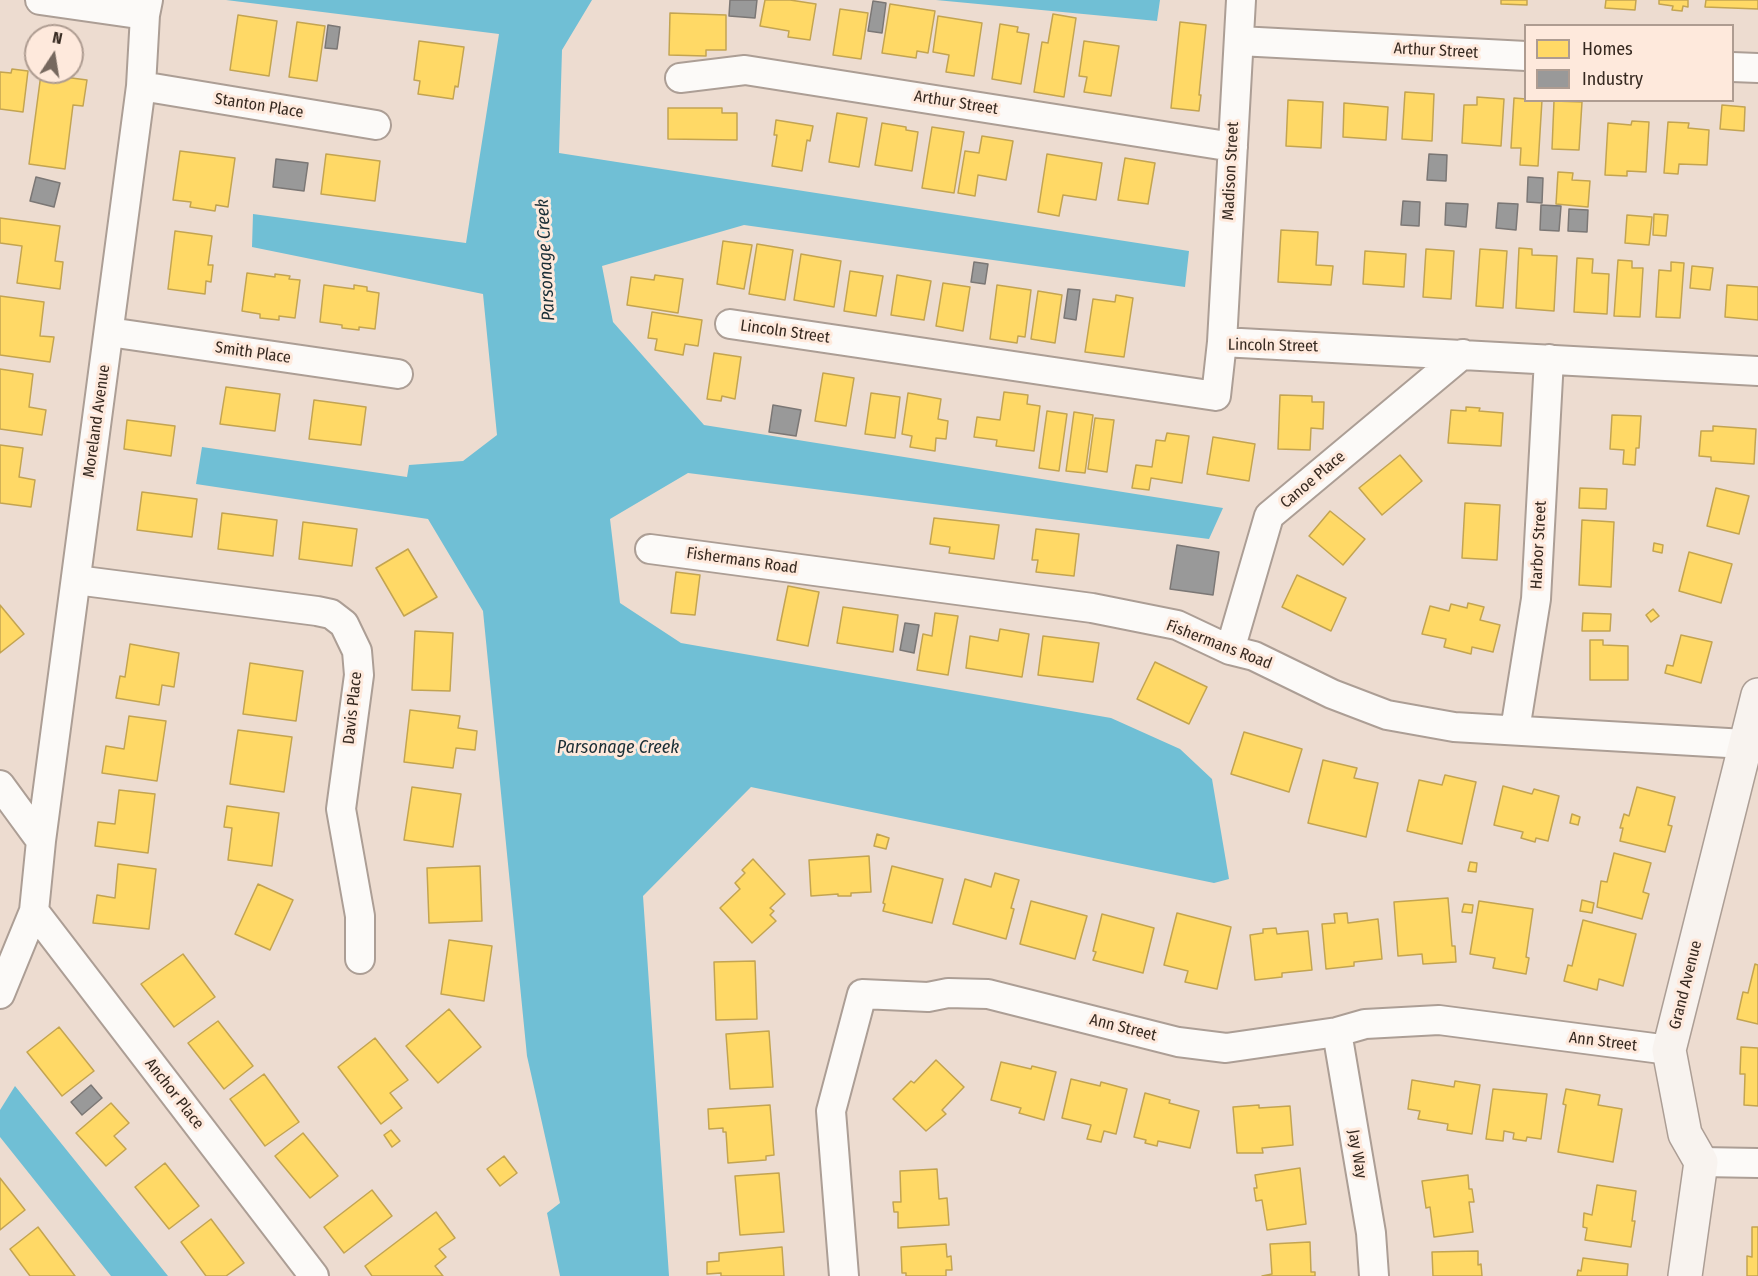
<!DOCTYPE html>
<html>
<head>
<meta charset="utf-8">
<style>
	body { margin:0 }
	#map { position:relative; width:1758px; height:1276px; overflow:hidden; background:#eddcd0; font-family:"Fira Sans Condensed",sans-serif }
	canvas { display:block }
	.legend { position:absolute; left:1524px; top:24px; width:210px; height:78px; box-sizing:border-box; background:#fee9dc; border:2px solid #ae9c91; margin:0; padding:8px 10px; list-style:none; font-size:18px; color:#362920 }
	.legend li { display:flex; align-items:center; gap:12px; height:30px }
	.legend b { width:30px; border:2px solid #ae9c91 }
	.north { position:absolute; left:24px; top:24px; width:60px; height:60px; box-sizing:border-box; background:#fee9dc; border:2px solid #ae9c91; border-radius:50%; rotate:12deg; font-size:16px; font-weight:700; line-height:24px; text-align:center; color:#362920 }
	.north::after { content:''; display:block; margin:auto; width:21px; height:27px; background:#76685e; clip-path:polygon(50% 0,100% 100%,50% 72%,0 100%) }
</style>
</head>
<body>
<div id="map">
<canvas width="1758" height="1276"></canvas>
<ul class="legend">
<li><b style="height:16px;background:#ffd966"></b>Homes</li>
<li><b style="height:16px;background:#999"></b>Industry</li>
</ul>
<div class="north">N</div>
</div>
<script>
const context = document.querySelector('canvas').getContext('2d');
context.lineJoin = 'round';
function fillPath(path, color) { context.fillStyle = color; context.fill(path, 'evenodd'); }
function stroke(path, color, width, dash) { context.strokeStyle = color; context.lineWidth = width; context.lineCap = dash ? 'butt' : 'round'; context.setLineDash(dash || []); context.stroke(path); }
function drawText(font, color, halo, rows, align = 'center') {
  context.font = font + ' "Fira Sans Condensed",sans-serif'; context.lineWidth = 6; context.setLineDash([]); context.textBaseline = 'middle'; context.strokeStyle = halo; context.fillStyle = color; for (const [text, x, y, turn = 0] of rows) {
    context.save(); context.translate(x, y); context.rotate((+turn || 0) * Math.PI / 180); context.textAlign = isNaN(turn) ? turn : align; if (halo) context.strokeText(text, 0, 0); context.fillText(text, 0, 0); context.restore();
  }
}
fillPath(new Path2D(`
	M226,0H592L562,50L559,153L1189,251L1185,287L744,225L602,266L613,322L704,425L1223,508L1209,539L688,473L610,519L620,603L681,643L1111,718L1180,749L1212,779L1229,879L1214,883L751,787L643,896L669,1276H560L547,1213L560,1203L527,1056L483,611L428,519L196,484L202,447L407,477L409,465L463,461L497,435L483,294L252,247L253,214L466,243L499,34Z
	M936,0H1160L1157,21Z
	M15,1086L168,1276H111L0,1137V1110Z`), '#70bfd5');
const homes = new Path2D(`
	M765,0H790L816,4L810,40L788,37L789,31L760,26Z
	M1501,0H1527V5L1501,4Z
	M1606,0H1636L1635,10L1605,8Z
	M1659,0H1688V7L1683,6L1682,11L1672,10L1673,6L1659,4Z
	M1706,0H1758V9L1705,7Z
	M890,4L935,11L928,53L917,51L916,58L882,53Z
	M840,9L868,13L861,59L833,55Z
	M670,13L726,15V50H706V56L669,55Z
	M1053,14L1076,18L1064,97L1034,92L1042,42L1048,43Z
	M238,15L277,21L269,76L230,70Z
	M938,16L982,23L974,76L946,72L949,55L933,52Z
	M297,22L325,26L317,81L289,77Z
	M1180,22L1206,25L1199,95H1201L1199,111L1171,108Z
	M1000,24L1018,27L1017,32L1029,34L1021,84L992,79Z
	M419,41L464,47L458,87L455,86L453,99L418,94L420,81L414,80Z
	M1084,41L1119,46L1111,96L1084,92L1087,77L1079,76Z
	M12,69L28,71L23,112L0,109V72L11,73Z
	M41,74L87,80L83,106L73,105L65,169L29,164Z
	M1405,92L1434,94L1432,141L1402,139Z
	M1477,97L1504,99L1501,146L1462,143L1464,105H1477Z
	M1514,98L1526,99V100H1542L1538,166L1520,165L1521,148H1511Z
	M1288,100L1323,102L1321,148L1286,146Z
	M1554,101L1582,102L1579,150L1552,149Z
	M1344,103L1388,107L1386,140L1343,137Z
	M1722,105L1745,107L1744,131L1720,129Z
	M668,108H722V113H737V140L668,139Z
	M837,113L867,118L859,167L829,162Z
	M776,120L813,126L810,141L807,140L802,171L772,166L777,135H774Z
	M1632,121L1649,122L1646,172L1627,171V176L1605,175L1608,123L1631,125Z
	M1668,122L1689,123L1688,128L1709,130L1707,165L1679,164L1678,174L1664,173Z
	M882,123L906,127V130L918,132L912,171L875,165Z
	M932,127L964,132L954,193L922,188Z
	M982,136L1013,141L1006,180L978,175L975,196L958,193L965,151L979,153Z
	M180,151L235,158L228,207L216,205L215,211L190,207L191,202L173,200Z
	M326,154L380,161L375,201L321,194Z
	M1047,154L1102,163L1096,200L1063,195L1059,216L1038,212Z
	M1125,158L1155,163L1148,204L1118,200Z
	M1558,172L1573,173L1572,180L1590,181L1588,207L1556,204Z
	M1654,214L1668,215L1666,236L1653,235Z
	M1627,215L1652,217L1649,245L1625,243Z
	M0,218L60,226L55,261L63,262L60,289L17,283L22,246L0,243Z
	M1281,230L1318,232L1316,265L1333,266L1331,285L1278,282Z
	M175,231L212,236L208,265H213L211,282L206,281L205,294L168,289Z
	M723,241L752,245L744,289L717,284Z
	M757,244L793,250L785,300L749,294Z
	M1519,248L1532,249V255L1557,256L1554,311L1516,308Z
	M1426,249L1454,251L1451,299L1423,297Z
	M1480,249L1507,251L1503,308L1476,306Z
	M1365,251L1406,254L1404,287L1363,284Z
	M801,254L841,261L834,307L794,300Z
	M1577,258L1593,259L1592,273L1609,274L1607,314L1574,312Z
	M1618,260L1632,261V268H1643L1640,317L1614,316Z
	M1671,262L1684,263L1680,318L1656,317L1659,270L1671,271Z
	M1692,266L1713,268L1710,290L1690,288Z
	M850,271L883,276L876,316L844,311Z
	M247,273L275,277V274L290,276L289,279L300,280L295,318L279,316V320L260,318V314L242,311Z
	M655,275L683,279L678,313L627,305L631,277L654,280Z
	M897,275L931,281L924,320L891,315Z
	M943,283L970,287L963,331L936,326Z
	M324,285L354,289V285L367,287V291L379,293L375,329L359,327V330L342,328V325L320,322Z
	M997,285L1031,290L1025,337L1018,336L1017,343L990,339Z
	M1727,285L1758,287V320L1725,317Z
	M1038,291L1062,295L1055,343L1031,339Z
	M1116,295L1133,298L1124,357L1085,352L1093,299L1115,302Z
	M0,296L44,302L40,336L54,337L50,362L0,355Z
	M652,312L702,320L698,346L685,344L683,355L655,350L657,339L648,338Z
	M714,353L741,357L735,399L722,396L721,401L707,399Z
	M0,369L33,374L29,407L46,410L42,435L0,429Z
	M823,373L854,378L846,426L815,421Z
	M226,387L280,394L275,431L220,424Z
	M1004,392L1028,395L1027,404L1040,406L1034,451L996,446L997,440L974,437L977,417L1000,420Z
	M871,393L900,397L895,438L865,434Z
	M908,393L941,399L938,419L948,421L946,439L936,438L935,451L910,447L912,436L902,434Z
	M1280,395L1312,396V402H1324L1323,429L1311,428L1310,450L1278,449Z
	M314,400L366,407L361,445L309,439Z
	M1466,407L1480,408L1479,411L1503,413L1501,446L1448,443L1451,410L1466,411Z
	M1047,411L1067,414L1059,471L1039,468Z
	M1074,412L1093,415L1085,473L1066,471Z
	M1612,415L1641,416L1639,448H1636L1635,465L1623,464L1624,450L1610,449Z
	M1095,418L1114,420L1107,472L1088,469Z
	M127,420L175,426L171,456L124,449Z
	M1713,426L1756,429L1754,464L1711,461V457L1699,456L1701,431H1713Z
	M1167,433L1189,436L1182,483L1151,478L1149,490L1132,488L1136,465L1152,467L1156,440L1165,441Z
	M1213,437L1255,444L1249,481L1207,474Z
	M0,445L23,448L19,477L35,480L31,507L0,503Z
	M1400,455L1422,481L1382,515L1359,488Z
	M1580,488L1607,489L1606,509L1579,508Z
	M1716,488L1749,496L1739,534L1707,526Z
	M142,492L197,499L192,537L137,530Z
	M1465,503L1500,505L1497,560L1462,558Z
	M1330,511L1365,539L1343,565L1309,536Z
	M222,513L277,520L273,556L218,549Z
	M934,518L999,525L994,559L949,553L950,547L930,544Z
	M1582,520L1614,522L1611,587L1579,585Z
	M303,522L357,529L352,566L299,559Z
	M1036,529L1079,534L1074,576L1036,572L1038,560H1032Z
	M1654,543L1663,545L1662,553L1653,551Z
	M408,549L437,597L404,616L376,568Z
	M1689,552L1732,564L1721,603L1679,591Z
	M676,572L700,575L695,615L671,613Z
	M1297,575L1346,598L1331,631L1282,607Z
	M788,586L819,592L808,646L777,640Z
	M1468,603L1484,607L1480,620L1500,625L1493,652L1472,647L1471,654L1444,647L1446,639L1422,634L1430,606L1449,611L1451,604L1467,608Z
	M0,605L24,634L0,653Z
	M843,607L898,615L893,652L837,643Z
	M1653,609L1659,616L1651,622L1646,615Z
	M935,613L958,616L948,675L917,670L923,634L932,636Z
	M1583,613L1611,614L1610,631H1582Z
	M1000,629L1029,634L1022,677L966,668L970,636L998,641Z
	M415,631L453,633L450,691L412,690Z
	M1681,635L1712,642L1701,683L1665,673L1667,665L1673,666Z
	M1043,636L1099,643L1093,682L1038,675Z
	M1590,640H1603V645L1628,646V680H1590Z
	M130,644L179,653L174,687L162,685L159,705L116,698L120,676L125,677Z
	M1155,662L1207,687L1189,724L1137,699Z
	M250,663L303,671L296,721L243,714Z
	M410,710L460,716L458,728L477,731L475,750L456,748L453,768L404,762Z
	M129,716L166,721L157,781L102,773L106,746L124,749Z
	M238,730L292,737L284,792L230,784Z
	M1244,732L1302,749L1289,792L1231,774Z
	M1323,760L1357,768L1354,778L1378,783L1366,837L1308,823Z
	M1445,775L1476,782L1462,844L1407,831L1419,780L1442,785Z
	M1503,786L1532,794L1534,789L1559,796L1548,841L1536,838L1535,842L1521,838L1523,832L1494,825Z
	M412,787L461,794L453,847L404,840Z
	M1637,787L1675,797L1668,825L1672,826L1665,852L1620,841L1623,828H1620L1624,814L1629,816Z
	M119,790L155,794L148,853L95,846L98,822L115,824Z
	M227,806L279,813L272,866L228,860L232,828L224,827Z
	M1572,814L1580,817L1578,825L1570,823Z
	M877,834L889,838L886,849L874,846Z
	M1614,853L1651,863L1643,892L1649,894L1642,919L1597,907L1601,881L1607,882Z
	M869,856L871,892L851,893V896H838V894L811,896L809,860Z
	M753,859L785,894L770,908L774,911L770,915L776,921L752,943L720,908L740,889L735,883L745,873L742,870Z
	M1470,862L1477,863L1476,872L1468,871Z
	M118,864L156,869L149,929L93,923L97,895L115,898Z
	M480,866L482,921L429,923L427,868Z
	M892,866L943,879L932,923L883,911L885,904L883,903Z
	M995,873L1019,880L1011,908L1014,909L1006,939L953,924L965,879L991,887Z
	M258,884L293,900L270,950L235,934Z
	M1448,898L1452,946H1455L1456,962L1423,964L1422,954L1398,956L1394,902Z
	M1582,900L1594,903L1592,913L1580,911Z
	M1031,901L1087,916L1075,959L1020,944Z
	M1479,901L1533,909L1526,957L1529,958L1526,974L1493,968L1495,958L1470,954Z
	M1464,904L1473,905L1472,913L1462,912Z
	M1177,913L1231,927L1217,989L1185,982L1188,971L1164,965Z
	M1347,913L1348,923L1378,919L1382,959L1354,962V966L1326,969L1322,924L1335,923L1334,914Z
	M1102,914L1154,928L1143,973L1093,960L1096,952L1093,951Z
	M1583,920L1636,934L1623,986L1599,979L1597,990L1564,981L1568,965L1572,966Z
	M1276,928L1277,934L1308,931L1312,970L1282,973V977L1255,980L1250,935L1263,933V929Z
	M449,940L492,946L484,1001L441,994Z
	M183,954L215,997L174,1027L141,984Z
	M755,961L757,1019L716,1020L714,962Z
	M1755,964L1758,965V1024L1737,1019L1743,992L1748,993Z
	M449,1009L481,1047L438,1083L406,1046Z
	M218,1021L253,1066L224,1089L188,1043Z
	M59,1027L94,1071L62,1096L27,1052Z
	M769,1031L773,1087L730,1089L726,1034Z
	M375,1038L408,1080L390,1093L402,1108L381,1124L338,1067Z
	M1741,1047L1758,1048V1106L1744,1105L1745,1074H1740Z
	M936,1060L964,1087L942,1110L946,1114L926,1131L893,1099L911,1081L914,1083Z
	M1001,1062L1031,1069L1032,1066L1056,1072L1044,1120L1019,1113L1021,1108L991,1100Z
	M264,1074L299,1122L265,1146L230,1099Z
	M1071,1079L1100,1086L1101,1082L1127,1089L1116,1134L1104,1131L1101,1142L1087,1139L1091,1125L1062,1118Z
	M1412,1080L1454,1087L1455,1081L1480,1085L1472,1134L1447,1130L1448,1124L1418,1119L1420,1111L1408,1109Z
	M1493,1089L1547,1094L1541,1139L1527,1137L1526,1141L1513,1139L1514,1133L1504,1131L1503,1141L1486,1139Z
	M1566,1089L1600,1095L1598,1105L1622,1109L1613,1162L1558,1152L1566,1105L1563,1104Z
	M1145,1093L1170,1100L1169,1103L1199,1111L1190,1148L1158,1141L1157,1146L1145,1143L1146,1140L1134,1137Z
	M111,1103L129,1123L114,1136L126,1149L106,1166L76,1133Z
	M770,1105L774,1155L766,1156V1160L728,1163L726,1132H723V1128L709,1129L708,1109Z
	M1259,1105V1108L1290,1106L1293,1145L1262,1148L1263,1153H1237L1233,1107Z
	M391,1130L400,1141L392,1147L384,1135Z
	M303,1133L338,1176L310,1198L275,1156Z
	M504,1156L517,1173L500,1186L487,1169Z
	M165,1163L199,1206L169,1229L135,1187Z
	M1300,1168L1306,1224L1267,1230L1262,1200L1256,1201L1254,1188H1257L1255,1175Z
	M937,1169L939,1199L947,1198L949,1225L898,1228V1212H894L893,1202H901L900,1171Z
	M779,1173L784,1232L740,1235L735,1176Z
	M1468,1175L1469,1189H1472L1474,1202H1469L1473,1232L1434,1237L1430,1207L1426,1208L1422,1181Z
	M0,1178L25,1210L0,1230Z
	M1597,1185L1636,1191L1632,1221H1635L1631,1247L1585,1240L1587,1228L1583,1227L1584,1213L1592,1215Z
	M372,1190L392,1216L344,1253L324,1227Z
	M436,1212L455,1238L439,1249L446,1257L435,1266L443,1276H372L365,1266Z
	M211,1219L244,1263L226,1276H206L181,1242Z
	M38,1227L75,1276H30L10,1249Z
	M1752,1227H1758V1276H1747V1256L1752,1257Z
	M1310,1242L1311,1272H1315V1276H1262L1272,1274L1270,1244Z
	M946,1244L947,1257L951,1256L952,1270H946V1276H906V1273H902L901,1247Z
	M782,1247L784,1276H721V1273L707,1274V1262L719,1261V1253Z
	M1478,1251V1265L1481,1264L1482,1276H1433L1432,1252Z
	M1583,1258L1628,1264L1627,1276H1577L1578,1270L1581,1271Z`);
fillPath(homes, '#ffd966');
stroke(homes, '#c3a451', 1.5);
const industry = new Path2D(`
	M730,0H757L755,18L729,16Z
	M873,1L886,3L882,33L868,31Z
	M328,25L340,27L337,49L325,48Z
	M1429,154L1447,155L1446,181L1427,180Z
	M276,159L308,163L304,191L273,187Z
	M36,177L60,183L54,207L30,201Z
	M1528,177L1543,178L1542,203L1527,202Z
	M1403,201L1420,202L1419,226L1401,225Z
	M1446,203L1468,204L1466,227L1445,225Z
	M1498,203L1518,204L1516,230L1496,228Z
	M1541,205L1561,206L1559,231L1540,230Z
	M1569,209L1588,210L1587,232L1568,231Z
	M974,262L988,264L985,284L971,282Z
	M1068,289L1080,290L1076,320L1064,318Z
	M773,405L801,410L796,436L769,432Z
	M1177,545L1219,552L1213,595L1170,589Z
	M905,623L919,625L914,653L900,650Z
	M91,1085L102,1098L82,1115L71,1102Z`);
fillPath(industry, '#999');
stroke(industry, '#7b7775', 1.5);
const street = new Path2D(`
	M40,0L145,15
	M1239,41L1526,56
	M1732,67L1758,68
	M680,78L745,70L1233,147
	M141,86L376,125
	M730,324L1216,396L1222,342L1241,0
	M109,332L398,374
	M1222,342L1758,371
	M650,549L1092,608L1177,625L1230,650L1254,656L1332,694L1387,715L1454,727L1745,744
	M76,580L317,611L331,614L344,624L357,651L359,675L341,809L360,916V959
	M1230,650L1269,516L1463,354
	M1515,730L1536,599L1549,359
	M0,785L41,841L34,911L0,994
	M41,841L141,86L145,15L148,0
	M34,911L314,1276
	M1337,1032L1371,1233L1374,1276
	M1701,1162L1758,1163
	M844,1276L831,1111L862,994L928,997L948,993L988,994L1178,1042L1226,1048L1337,1032L1365,1024L1439,1020L1669,1050`);
const secondary = new Path2D(`
	M1685,1276L1701,1162L1685,1134L1669,1050L1758,695`);
stroke(street, '#ac9e95', 32);
stroke(secondary, '#ac9e95', 36);
stroke(street, '#fcfaf8', 28);
stroke(secondary, '#f8f3ef', 33);
drawText('16px', '#362920', '#fee9dc', [
	["Arthur Street",1436,51,3],
	["Arthur Street",956,103,9],
	["Stanton Place",259,106,9],
	["Madison Street",1231,171,-87],
	["Lincoln Street",785,332,8],
	["Lincoln Street",1273,346,1],
	["Smith Place",253,353,8],
	["Moreland Avenue",97,421,-82],
	["Canoe Place",1313,480,-40],
	["Harbor Street",1539,545,-87],
	["Fishermans Road",742,561,8],
	["Fishermans Road",1219,645,21],
	["Davis Place",353,708,-84],
	["Grand Avenue",1686,985,-76],
	["Ann Street",1123,1028,14],
	["Ann Street",1603,1042,7],
	["Anchor Place",174,1094,52],
	["Jay Way",1357,1154,80]
]);
drawText('italic 18px', '#192d35', '#fee9dc', [
	["Parsonage Creek",546,260,-93],
	["Parsonage Creek",618,748]
]);
</script>
</body>
</html>
